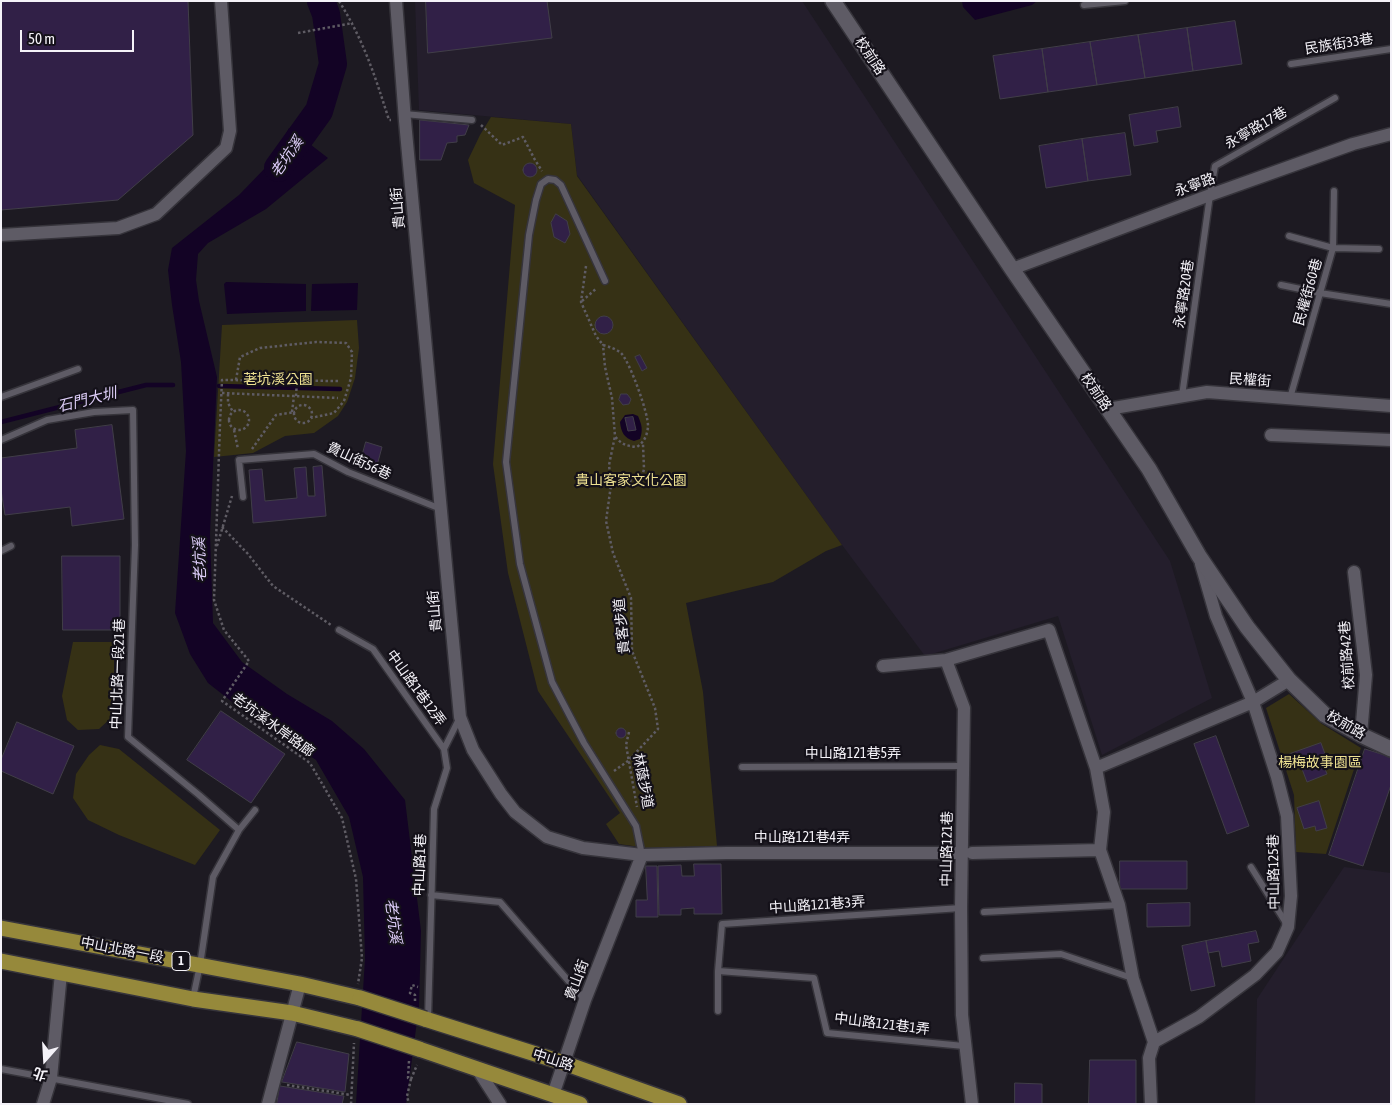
<!DOCTYPE html>
<html>
<head>
<meta charset="utf-8">
<style>
	body { margin:0 }
	#map { position:relative; width:1392px; height:1105px; overflow:hidden; background:#1d1a22; font-family:"Asap Condensed","Noto Sans TC",sans-serif }
	canvas { display:block }
	.frame { position:absolute; inset:0; border:2px solid #f4f2f8; pointer-events:none }
	.north { position:absolute; left:20px; top:1035px; width:50px; height:50px; -webkit-text-stroke:4px #141119; paint-order:stroke; rotate:199deg; font-size:14px; font-weight:700; line-height:20px; text-align:center; color:#f4f2f8 }
	.north::after { content:''; display:block; margin:auto; width:18px; height:22px; background:#f4f2f8; clip-path:polygon(50% 0,100% 100%,50% 72%,0 100%) }
	.scale { position:absolute; left:20px; top:30px; width:114px; height:22px; box-sizing:border-box; border:2px solid #f4f2f8; border-top:0; padding-left:6px; font-size:15px; line-height:18px; white-space:nowrap; color:#f4f2f8; -webkit-text-stroke:4px #141119; paint-order:stroke }
</style>
</head>
<body>
<div id="map">
<canvas width="1392" height="1105"></canvas>
<div class="frame"></div>
<div class="north">北</div>
<div class="scale">50 m</div>
</div>
<script>
const context = document.querySelector('canvas').getContext('2d');
context.lineJoin = 'round';
function fillPath(path, color) { context.fillStyle = color; context.fill(path, 'evenodd'); }
function stroke(path, color, width, dash) { context.strokeStyle = color; context.lineWidth = width; context.lineCap = dash ? 'butt' : 'round'; context.setLineDash(dash || []); context.stroke(path); }
function drawText(font, color, halo, rows, align = 'center') {
  context.font = font + ' "Asap Condensed","Noto Sans TC",sans-serif'; context.lineWidth = 4.5; context.setLineDash([]); context.textBaseline = 'middle'; context.strokeStyle = halo; context.fillStyle = color; for (const [text, x, y, turn = 0] of rows) {
    context.save(); context.translate(x, y); context.rotate((+turn || 0) * Math.PI / 180); context.textAlign = isNaN(turn) ? turn : align; if (halo) context.strokeText(text, 0, 0); context.fillText(text, 0, 0); context.restore();
  }
}
fillPath(new Path2D(`
	M415,1H802L1170,561L1212,698L1102,755L1058,616L925,656L842,545L577,175L571,124L419,110Z
	M1344,867L1391,873V1104H1255L1257,999Z`), '#241e2c');
fillPath(new Path2D(`
	M491,117L571,124L577,176L842,545L826,551L773,582L686,603L703,692L717,846L647,848L619,844L606,824L620,813L538,691L508,573L493,464L515,205L474,183L468,160L480,135Z
	M357,320L359,348L355,378L347,402L338,416L314,433L285,436L253,453L214,457L222,325Z
	M73,642H114V710L111,718L99,729L78,730L67,720L62,696Z
	M1289,694L1322,724L1361,748L1326,854L1296,852L1294,795L1266,708Z
	M100,745L119,749L220,830L195,865L119,835L88,820L73,798L76,774L89,755Z`), '#363115');
fillPath(new Path2D(`
	M962,1H1037L1032,5L975,20L963,7Z
	M289,128L328,158L266,209L208,243L198,254L196,280L199,301L217,377L210,534L213,623L242,662L287,694L332,721L364,749L405,800L421,931L419,1006L406,1104H356L365,959L363,877L349,817L316,760L249,715L208,683L190,654L175,613L186,451L181,362L172,305L168,270L172,248L239,195L270,163Z
	M226,282L306,284V311L227,314L224,284Z
	M358,283L357,310L311,311L312,284Z
	M633,414L638,416C642,425 643,430 640,439L634,441C624,438 621,432 620,422L625,415Z`), '#130325');
stroke(new Path2D(`
	M219,386L340,389
	M1,422L146,385H173`), '#130325', 4.5);
stroke(new Path2D(`
	M278,168L319,111L333,64L326,14L321,1`), '#130325', 28);
const building = new Path2D(`
	M1,1H188L193,135L118,200L1,210Z
	M426,1H547L552,38L428,53Z
	M1235,21L1242,64L1193,71L1187,28Z
	M1187,28L1193,71L1145,78L1138,35Z
	M1138,35L1145,78L1097,85L1090,42Z
	M1090,42L1097,85L1048,92L1042,49Z
	M1042,49L1048,92L1000,99L993,56Z
	M1178,107L1181,127L1156,131L1158,142L1134,146L1129,115Z
	M420,120L450,123L469,125L465,135L457,136V142L447,143L441,160H420Z
	M1125,133L1131,175L1088,181L1082,139Z
	M1082,139L1088,181L1046,188L1039,146Z
	M523 170a7 7 0 1 1 14 0a7 7 0 1 1-14 0Z
	M556,214L567,221L570,234L565,243L554,237L551,223Z
	M595 325a9 9 0 1 1 18 0a9 9 0 1 1-18 0Z
	M640,355L647,368L642,371L635,357Z
	M621,394H627L631,399L629,404L623,405L619,400Z
	M633,417L636,430L628,431L625,418Z
	M112,425L124,519L72,526L70,507L5,515L1,490V458L77,448L75,430Z
	M366,442L382,447L375,473L359,468Z
	M322,466L326,516L253,523L249,470L262,469L265,501L297,498L294,468L306,467L308,496H315L313,467Z
	M62,556H120V630H63Z
	M221,711L285,754L251,803L187,760Z
	M17,722L74,746L53,794L1,771V760Z
	M616 733a5 5 0 1 1 10 0a5 5 0 1 1-10 0Z
	M1216,736L1249,826L1227,834L1194,744Z
	M1321,743L1325,754L1320,756L1327,774L1307,782L1299,761L1294,763L1290,754Z
	M1365,749L1391,757V785L1363,866L1329,855Z
	M1319,801L1327,828L1316,831L1315,826L1304,829L1297,808Z
	M1120,861H1187V889H1120Z
	M694,864H721L722,914H694V908L681,909V915H659L658,866L681,865L682,876H694Z
	M646,866H657L658,917H636V900H647Z
	M1190,903V926L1147,927V904Z
	M1256,931L1259,942L1248,944L1251,961L1222,967L1219,951L1208,953L1206,941Z
	M1206,941L1215,986L1191,991L1182,946Z
	M297,1042L349,1054L345,1092L282,1082Z
	M1090,1060H1136V1104H1089Z
	M1015,1083L1042,1084V1104H1015Z
	M280,1086L344,1096L342,1104H277Z`);
fillPath(building, '#312047');
stroke(building, '#413e48', 1);
const service = new Path2D(`
	M1084,5L1125,1
	M1291,64L1391,49
	M404,114L472,120
	M1289,236L1333,248L1379,249
	M605,281L561,185L555,180L548,179L541,184L536,200L529,235L506,462L520,564L552,682L584,743L636,826L642,855
	M1281,285L1320,293L1391,304
	M1182,396L1210,195L1215,166L1335,98
	M1,397L78,369
	M1290,398L1333,248L1334,191
	M1,440L47,420L94,412L133,410L135,545L128,737L199,795L239,830L213,877L200,965L193,998
	M243,497L239,460L314,454L348,472L441,509
	M1,551L11,546
	M339,630L373,649L444,749
	M742,767L963,766
	M239,830L255,810
	M1251,867L1286,923
	M431,895L500,902L585,1000
	M984,912L1119,905
	M983,958L1061,954L1132,978
	M718,971L814,978L827,1033L964,1046
	M718,1011V971L722,924L961,908
	M428,1019L434,809L447,768L444,749L460,717
	M1,1069L188,1104`);
const minor = new Path2D(`
	M396,1L405,121L460,717L473,750L501,794L515,812L547,837L583,848L642,855L585,1000L553,1095
	M1,235L118,228L156,214L226,148L230,131L221,1
	M1012,269L1210,195L1353,144L1391,134
	M1108,409L1207,392L1391,406
	M1271,435L1391,440
	M1354,572L1366,675L1361,735
	M946,660L1049,630L1096,768
	M883,666L946,660L964,708L961,908L962,1015L972,1104
	M972,853L1100,850
	M642,855L727,853H962
	M1154,1042L1133,979L1119,905L1100,850L1104,812L1096,768L1253,702L1289,680
	M478,1070L500,1104
	M43,1104L51,1078L61,973
	M268,1104L300,984
	M1151,1104L1149,1058L1154,1042L1199,1017L1255,975L1277,952L1288,927L1291,896L1287,816L1277,777L1253,702L1216,616L1201,564`);
const tertiary = new Path2D(`
	M833,1L1012,269L1149,469L1199,556L1247,627L1289,680L1325,715L1361,735L1391,749`);
const primary = new Path2D(`
	M1,928L300,984L360,998
	M1,961L193,999L292,1013L358,1029
	M425,1019L564,1063L679,1104
	M419,1049L580,1104`);
stroke(service, '#36343b', 9);
stroke(minor, '#36343b', 15);
stroke(tertiary, '#36343b', 18);
stroke(primary, '#36343b', 18);
stroke(new Path2D(`
	M339,1C364,41 375,76 389,120H391
	M298,33L353,23
	M481,125L502,145L523,137L535,160L542,171
	M586,266L581,302L596,336L603,345
	M582,301L597,288
	M603,345C610,347 616,349 621,353C630,362 649,415 648,427C647,436 644,442 637,447C628,446 621,445 615,436L612,398L605,367Z
	M236,380L240,357L260,348L316,342L346,343L352,352L351,378L344,401L334,413L311,418
	M338,381L222,380L220,424L214,600L224,630L249,661L222,701L310,763L342,818L356,879L362,958L358,984
	M222,393L338,398
	M228,394V403L233,412
	M296,396L297,381
	M294 414a9 9 0 1 1 18 0a9 9 0 1 1-18 0Z
	M229 420a10 10 0 1 1 20 0a10 10 0 1 1-20 0Z
	M292,412L294,396
	M234,430L238,449
	M252,449L276,415L295,412
	M634.5 478a3.5 3.5 0 1 1 7 0a3.5 3.5 0 1 1-7 0Z
	M642,477L644,469L643,444
	M611,485L617,480L636,481
	M222,527L248,554L273,586L331,625
	M217,546L232,496
	M629,732L626,745L637,807
	M614,771L628,761L658,729L655,708L632,651L631,598L613,553L606,521L611,485L609,465L615,436
	M415,1001V995L410,993L412,985L418,987
	M409,1061L408,1078L411,1079L407,1096L409,1104
	M411,1079L417,1065
	M287,1085L351,1095
	M351,1104L354,1043`), '#5f5c64', 2.5, [2.5, 2.5]);
stroke(service, '#5e5b65', 6);
stroke(minor, '#5e5b65', 12);
stroke(tertiary, '#5e5b65', 15);
stroke(primary, '#96893b', 15);
const primaryBridge = new Path2D(`
	M360,998L425,1019
	M358,1029L419,1049`);
stroke(primaryBridge, '#36343b', 18, []);
stroke(primaryBridge, '#96893b', 15);
for (const [x, y, w] of [
	[181,961,18]
]) { const box = new Path2D(); box.roundRect(x - w / 2, y - 9.5, w, 19, 4); context.fillStyle = '#141119'; context.fill(box); stroke(box, '#f4f2f8', 1); }
drawText('bold 12px', '#f4f2f8', null, [
	["1",181,961]
]);
drawText('14px', '#f4f2f8', '#141119', [
	["民族街33巷",1339,44,-9],
	["校前路",870,56,56],
	["永寧路17巷",1256,128,-30],
	["永寧路",1195,185,-20],
	["貴山街",398,208,-95],
	["民權街60巷",1308,292,-74],
	["永寧路20巷",1184,294,-82],
	["民權街",1250,380,4],
	["校前路",1096,392,56],
	["貴山街56巷",359,461,25],
	["貴山街",435,611,-95],
	["貴客步道",622,626,-96],
	["校前路42巷",1347,655,-94],
	["中山北路一段21巷",118,674,-88],
	["中山路1巷12弄",416,688,54],
	["老坑溪水岸路廊",273,725,36],
	["校前路",1346,725,30],
	["中山路121巷5弄",853,754],
	["林蔭步道",643,781,79],
	["中山路121巷4弄",802,838],
	["中山路121巷",947,849,-89],
	["中山路1巷",420,865,-88],
	["中山路125巷",1274,872,-91],
	["中山路121巷3弄",817,905,-4],
	["中山北路一段",122,950,11],
	["貴山街",577,980,-69],
	["中山路121巷1弄",882,1024,7],
	["中山路",553,1060,18]
]);
drawText('14px', '#eee191', '#141119', [
	["荖坑溪公園",278,380],
	["貴山客家文化公園",631,481],
	["楊梅故事園區",1320,763]
]);
drawText('italic 15px', '#ddcdf8', '#141119', [
	["老坑溪",287,157,-55],
	["石門大圳",87,400,-14],
	["老坑溪",200,560,-92],
	["老坑溪",393,921,83]
]);
</script>
</body>
</html>
